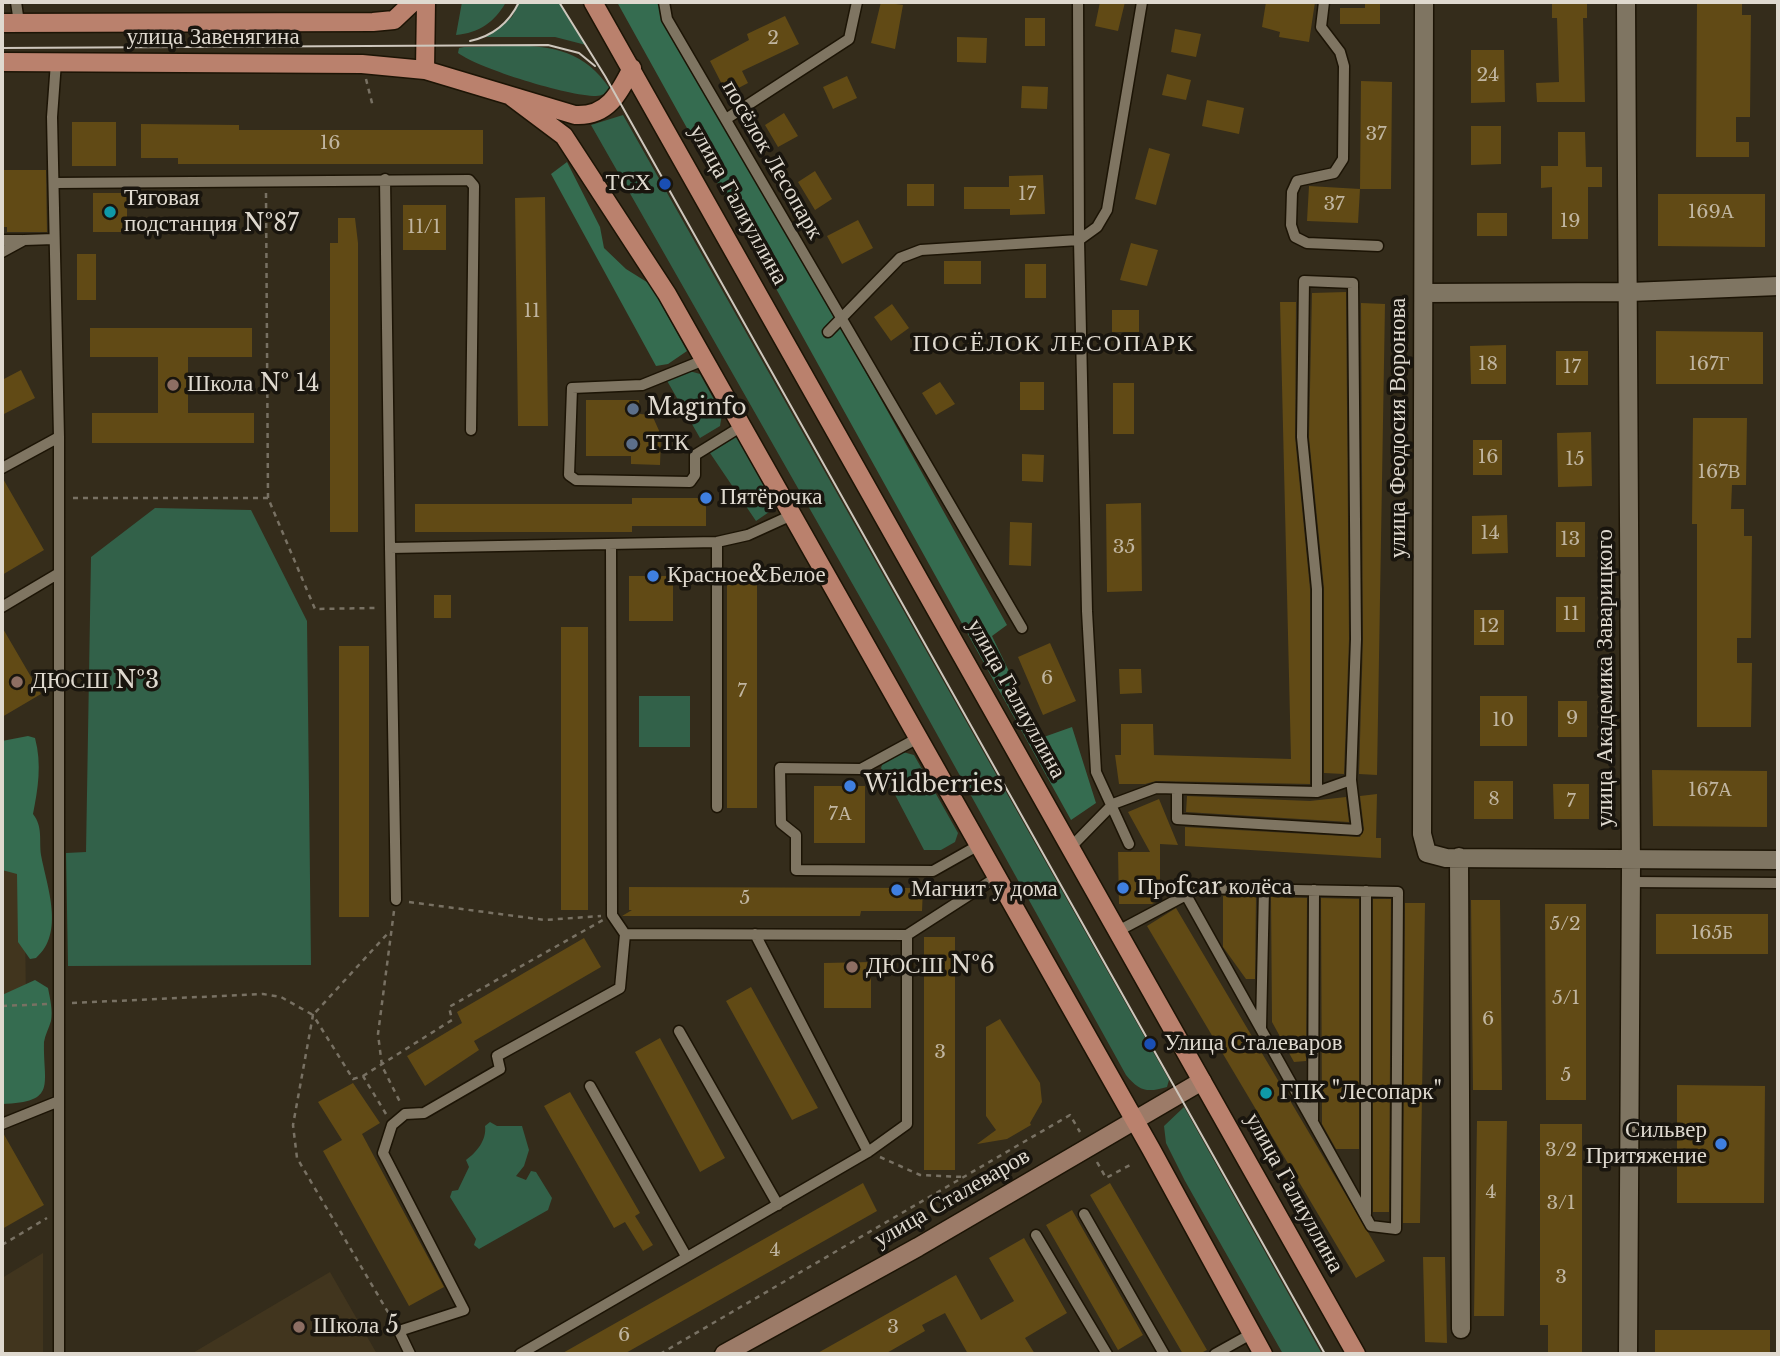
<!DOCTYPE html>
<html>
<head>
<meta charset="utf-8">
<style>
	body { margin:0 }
	#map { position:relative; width:1780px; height:1356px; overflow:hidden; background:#342c1b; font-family:"Libre Baskerville",serif }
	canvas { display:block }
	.frame { position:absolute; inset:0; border:4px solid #dfd9cf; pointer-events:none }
</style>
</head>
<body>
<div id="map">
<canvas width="1780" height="1356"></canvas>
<div class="frame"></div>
</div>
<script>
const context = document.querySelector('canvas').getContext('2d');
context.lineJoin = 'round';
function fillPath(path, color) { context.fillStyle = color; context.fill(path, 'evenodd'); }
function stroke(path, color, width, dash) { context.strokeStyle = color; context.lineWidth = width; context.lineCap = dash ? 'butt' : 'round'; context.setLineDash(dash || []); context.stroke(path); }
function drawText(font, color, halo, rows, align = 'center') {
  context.font = font + ' "Libre Baskerville",serif'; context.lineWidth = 7; context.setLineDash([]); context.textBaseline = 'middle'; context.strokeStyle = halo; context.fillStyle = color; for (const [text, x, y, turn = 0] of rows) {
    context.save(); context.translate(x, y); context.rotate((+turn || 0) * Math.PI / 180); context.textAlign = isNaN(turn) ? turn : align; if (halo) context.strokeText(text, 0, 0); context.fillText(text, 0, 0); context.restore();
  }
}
fillPath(new Path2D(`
	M2,808L24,846L27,1080L2,1081Z
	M43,1253V1354H2V1278Z
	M330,1272L377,1354H191L284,1299Z`), '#41351e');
fillPath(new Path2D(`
	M462,2H506C495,22 479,33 456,35Z
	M519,2H559L586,45L555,37H486L512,17Z
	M464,47C522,47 574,35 610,89C606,93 602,96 596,96C568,96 480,69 458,53L459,48Z
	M623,115L1169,1080L1167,1087C1147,1093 1139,1091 1126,1075L893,655L591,125Z
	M686,370L700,374L722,414L720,426L700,438L666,379Z
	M733,435L739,439L772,497V510L756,521L710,453V449Z
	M155,508L251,510L307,621L311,965L68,966L66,853L86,852L91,557Z
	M639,696H690V747H639Z
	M903,752L914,755L958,833L955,842L941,850H924L881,768L883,762Z
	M1184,1107L1322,1354H1283L1185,1181L1166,1143L1164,1126Z
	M490,1122L497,1126H522L529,1150L524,1166L516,1176L526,1180L531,1171L536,1172L552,1198L548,1210L479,1249L474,1245L476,1239L450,1197L452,1191L458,1190L469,1167L466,1160C476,1153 487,1140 485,1126Z`), '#326149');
fillPath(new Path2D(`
	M617,2H659L1007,625L992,636L1041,738L1072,727L1096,803L1071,820Z
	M567,162L600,227L604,248L626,269L650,284L687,351L668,364L656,366L551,174Z
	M28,736L35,738C42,764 38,789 33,814C43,827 39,839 41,855C47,887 65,933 36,958L30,959L18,942L17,874L2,870V741Z
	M35,980L48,988C50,998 53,1011 51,1021C49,1028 45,1035 44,1042C43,1085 58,1102 2,1104V995Z`), '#356c50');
fillPath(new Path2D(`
	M881,2L903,5L895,49L871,43Z
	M1100,2H1125L1118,31L1095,26Z
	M1266,2H1315L1309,42L1279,37L1280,32L1262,27Z
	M1365,2H1380V24H1340V8H1365Z
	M1552,2H1587V18H1583L1585,102H1537L1536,83L1559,82L1557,18H1552Z
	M1697,2H1742V15H1751L1750,117H1736V142H1749V157H1696Z
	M785,16L799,44L742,71L748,83L727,94L710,61L749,40L747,34Z
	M1025,18H1045V46H1025Z
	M1175,29L1201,34L1196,57L1171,52Z
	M957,37L987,38L986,63L957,62Z
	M1471,50H1504L1505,102L1471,103Z
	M1167,74L1191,80L1186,100L1162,95Z
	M847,76L857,98L833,109L823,87Z
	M1361,81L1392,82L1391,189H1360Z
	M1022,86L1048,87L1047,109L1021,108Z
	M1207,100L1244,108L1239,134L1202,126Z
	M784,113L798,136L778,147L765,125Z
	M72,122H116V166H72Z
	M141,124L239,125V130H483V164H178V158H141Z
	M1471,126H1501V164L1471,165Z
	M1558,132H1585L1586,167H1602V187H1588V239H1552V187L1541,188V166H1558Z
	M1149,148L1170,154L1156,205L1135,199Z
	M2,170H46L47,232H7V227H2Z
	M815,171L832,199L815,210L798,182Z
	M1043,175L1045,214L1010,215V209H964V187H1009V176Z
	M907,184H934V206H907Z
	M1309,186L1360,189L1358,223L1307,221Z
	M93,193H127V232H93Z
	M1658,194H1765V247L1658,246Z
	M545,197L548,426H518L515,198Z
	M403,205H446V250H403Z
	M1477,213H1507V236H1477Z
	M338,218H355L358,243V532H330V243H338Z
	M858,220L873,248L842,264L827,236Z
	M1131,243L1158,250L1147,286L1120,280Z
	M77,254H96V300H77Z
	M944,261H981V284H944Z
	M1025,264H1046V298H1025Z
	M1346,292L1349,639L1344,774L1324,773V588L1309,437L1312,293Z
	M1280,302H1296L1295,437L1310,589V784L1156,781L1145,784H1119L1115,755H1121V724H1153L1154,755L1291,759Z
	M1361,303L1385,304L1377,775L1359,774L1363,639Z
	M892,304L909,328L891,341L874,317Z
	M1112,310H1139V332H1112Z
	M90,328H252V357H188V413H254V443H92V413H158V357H90Z
	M1656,331L1763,332V384H1656Z
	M1506,345V384H1471L1470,346Z
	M1556,351H1588V385H1556Z
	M21,370L35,398L2,415V380Z
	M940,382L955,404L936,415L922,393Z
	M1020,382H1044V410H1020Z
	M1113,383H1134V434H1113Z
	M586,400H639L640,414L652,415L661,435L660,465L631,464V456H586Z
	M1693,418H1747L1746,485H1732L1731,509H1744V536H1752L1751,638H1737V663H1752L1751,727H1697V524H1692Z
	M1591,432L1592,486L1558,487L1557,433Z
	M1473,440H1502V475H1473Z
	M1022,454L1044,455L1043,482L1022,481Z
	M2,477L44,550L2,575Z
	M632,498H706V526H632V532H415V504H632Z
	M1141,503L1142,591L1107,592L1106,504Z
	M1507,515L1508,553L1472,554V516Z
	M1010,522L1032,523L1031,566L1009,565Z
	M1556,522H1585V557H1556Z
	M629,576H673V621H629Z
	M727,576H757V808H727Z
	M434,595H451V618H434Z
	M1556,597H1585V632H1556Z
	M1474,610H1504V645H1474Z
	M2,627L41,694L2,717Z
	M561,627H588V910H561Z
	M1050,643L1076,701L1043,715L1018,657Z
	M339,646H369V917H339Z
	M1119,669H1141L1142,693L1120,694Z
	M1480,696H1527V746H1480Z
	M1558,701H1587V737H1558Z
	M1652,770L1767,771V827L1653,826Z
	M1474,781H1513V819H1474Z
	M1553,784H1589V819H1554Z
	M814,786H865V843H814Z
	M1377,794L1376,838H1381V858L1185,846V827L1360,837L1364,829L1360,796Z
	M1187,796L1310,801L1346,797L1349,822L1186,812Z
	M1159,799L1178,845L1160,844V900L1152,904H1119L1118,852H1150L1128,812Z
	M629,887L923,888L922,911H861L860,916H622L632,910H629Z
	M1223,896L1256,897L1255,979H1246L1223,947Z
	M1271,897L1307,898L1306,1061L1294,1062L1272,1022Z
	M1321,898L1359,899V1149H1336L1322,1124Z
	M1373,899H1391L1389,1212H1373Z
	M1471,900H1500L1502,1090H1473Z
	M1405,903H1425L1420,1223H1403Z
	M1545,904H1586V1100H1546Z
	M1176,908L1385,1261L1356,1278L1147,926Z
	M1656,914H1768V954H1656Z
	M924,937H955V1170H924Z
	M584,938L601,967L474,1041L479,1050L425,1086L407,1056L462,1023L457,1012Z
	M871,962V1008H824V963Z
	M751,987L818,1108L792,1120L726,1001Z
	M1000,1019L1040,1083L1042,1102L1030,1123L1031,1125L1007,1139L977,1144L996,1130L986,1116V1027Z
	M660,1038L725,1158L700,1172L635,1052Z
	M353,1083L380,1123L362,1134L444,1287L409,1306L323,1151L342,1140L318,1102Z
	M1677,1085L1765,1086L1764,1203H1677Z
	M570,1092L640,1213L635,1216L653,1245L643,1251L625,1222L614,1228L544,1106Z
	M1477,1121H1507L1504,1316H1474Z
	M1540,1124H1582V1354H1548V1325H1540Z
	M2,1131L44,1205L2,1229Z
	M863,1183L877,1211L624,1354H561Z
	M1110,1183L1207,1350L1199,1354H1183L1090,1195Z
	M1072,1210L1143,1335L1118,1350L1046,1225Z
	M1024,1238L1067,1313L1025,1338L1035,1354H968L945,1313L922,1325L925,1331L885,1354H816L956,1275L981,1320L1014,1301L989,1258Z
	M1423,1257H1445L1447,1343L1425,1342Z
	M1655,1330H1770V1354H1655Z`), '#614a15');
const lane = new Path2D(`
	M16,2L19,23
	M664,2L667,19L1022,628
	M1078,2L1079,240L1087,611L1096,772L1129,844
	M1324,2L1321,27L1340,52L1344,66L1343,159L1334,173L1297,181L1292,192L1291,225L1295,237L1307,243L1378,246
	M56,62L52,117L59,437V1354
	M726,119L849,39L857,2
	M385,179L390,548
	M55,183L469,180L474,186L471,430
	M2,240H22
	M2,252L24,240L54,239
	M828,332L900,258L921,250L1079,240L1097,227L1107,210L1142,2
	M704,360L642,385L572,388L569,475L576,480L690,482L695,475V455L742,426
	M2,468L59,437
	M717,542V807
	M611,545L612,915L625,934
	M2,607L59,573
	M918,738L861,769L780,768L781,823L796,835V870L933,871L979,845
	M1177,789V819L1357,830L1351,780
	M1071,847L1113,804L1156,788L1317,792L1351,780L1356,639L1353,283L1304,281L1302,437L1317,589V792
	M1631,882L1778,883
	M396,900L390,548L717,542L748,535L792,515
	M1118,931L1186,895L1193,888L1398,892L1396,1229L1371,1226L1186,895
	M755,934L868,1152
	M907,935L997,877
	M1261,1028L1264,889
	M679,1031L778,1205
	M590,1086L686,1256
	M1313,1120L1314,890
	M2,1124L59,1101
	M1084,1214L1164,1354
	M1366,1214V891
	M1036,1235L1107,1354
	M410,1354L399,1331L464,1310L383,1153L392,1125L405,1114L424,1113L500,1069L497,1056L620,988L625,934L907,935V1124L868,1152L520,1354
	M1215,1354L1251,1334`);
const street = new Path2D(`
	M1424,2L1422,834L1427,853L1446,858L1778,860
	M1626,2L1631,867L1628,1354
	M1424,293L1630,292L1778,286
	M1459,857L1461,1329`);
const secondary = new Path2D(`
	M724,1354L918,1247L1202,1081`);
const primary = new Path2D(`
	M593,2L1356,1354
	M2,23L373,22L394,20L413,2
	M2,62L362,64L425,70L575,115C607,117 619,94 632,68
	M425,70L426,2
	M512,97L564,136L667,294L1151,1149L1263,1354`);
stroke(lane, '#1c1405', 13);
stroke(street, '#1c1405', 21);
stroke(secondary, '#1c1405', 21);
stroke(primary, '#1c1405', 21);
stroke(new Path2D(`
	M366,79L373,107
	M266,193L268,498
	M73,498H268L315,609L377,608
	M409,902L545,920L601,916
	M394,911L378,1034L382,1066L401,1104
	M72,1003L263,994L281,997L313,1015L390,931
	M2,1006L48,1004
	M363,1076L452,1020L449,1007L603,920
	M386,1114L363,1076L353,1079L313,1015L293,1125L297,1158L392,1319
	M880,1157L920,1175L964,1177
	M1097,1162L1106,1178L1130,1165
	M2,1245L47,1218
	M660,1354L1070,1115L1080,1132`), '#787163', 2.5, [5, 5]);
stroke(lane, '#7f7562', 10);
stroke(street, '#7f7562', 18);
stroke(secondary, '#9c7b68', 18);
stroke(primary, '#ba816d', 18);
stroke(new Path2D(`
	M559,2L605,76L1325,1354
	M470,41C493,36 509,23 519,2
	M2,48L548,45L579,53L595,66`), '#cec7bd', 2);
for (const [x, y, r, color] of [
	[665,184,7,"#1a4fb4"],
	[110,212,7,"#0f9aa8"],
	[173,385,7,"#8d6e63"],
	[633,409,7,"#5c6f8a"],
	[632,444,7,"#5c6f8a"],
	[706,498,7,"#3f7fe0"],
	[653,576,7,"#3f7fe0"],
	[17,682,7,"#8d6e63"],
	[850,786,7,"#3f7fe0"],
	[1123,888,7,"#3f7fe0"],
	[897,890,7,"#3f7fe0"],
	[852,967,7,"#8d6e63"],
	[1150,1044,7,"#1a4fb4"],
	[1266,1093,7,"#0f9aa8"],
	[1721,1144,7,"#3f7fe0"],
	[299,1327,7,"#8d6e63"]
]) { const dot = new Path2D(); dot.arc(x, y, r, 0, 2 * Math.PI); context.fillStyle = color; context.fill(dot); stroke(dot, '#19150e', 2.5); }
drawText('19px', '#c0b5a0', null, [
	["2",773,39],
	["24",1488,76],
	["37",1376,135],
	["16",330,144],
	["17",1027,195],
	["37",1334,205],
	["169А",1711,213],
	["19",1570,222],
	["11/1",424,228],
	["11",532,312],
	["18",1488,365],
	["167Г",1709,365],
	["17",1572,368],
	["16",1488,458],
	["15",1575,460],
	["167В",1719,473],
	["14",1490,534],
	["13",1570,540],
	["35",1124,548],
	["11",1571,615],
	["12",1489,627],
	["6",1047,679],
	["7",742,692],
	["9",1572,719],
	["10",1503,721],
	["167А",1710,791],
	["8",1494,800],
	["7",1571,802],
	["7А",840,815],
	["5",745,899],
	["5/2",1565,925],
	["165Б",1712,934],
	["5/1",1566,999],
	["6",1488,1020],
	["3",940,1053],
	["5",1566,1076],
	["3/2",1561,1151],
	["4",1491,1193],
	["3/1",1561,1204],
	["4",775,1251],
	["3",1561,1278],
	["3",893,1328],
	["6",624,1336]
]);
drawText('23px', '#dfd9cf', '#19150e', [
	["улица Завенягина",213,38],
	["посёлок Лесопарк",772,160,60],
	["улица Галиуллина",738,205,61],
	["улица Феодосия Воронова",1399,428,-90],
	["улица Академика Заварицкого",1606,678,-90],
	["улица Галиуллина",1016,699,61],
	["улица Галиуллина",1294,1193,61],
	["улица Сталеваров",952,1198,-30]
]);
drawText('23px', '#dfd9cf', '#19150e', [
	["ТСХ",651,184,"right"],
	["Тяговая",124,199],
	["подстанция №87",124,225],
	["Школа № 14",187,385],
	["Maginfo",647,409],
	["ТТК",646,444],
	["Пятёрочка",720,498],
	["Красное&Белое",667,576],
	["ДЮСШ №3",31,682],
	["Wildberries",864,786],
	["Проfcar колёса",1137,888],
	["Магнит у дома",911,890],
	["ДЮСШ №6",866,967],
	["Улица Сталеваров",1164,1044],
	["ГПК \"Лесопарк\"",1280,1093],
	["Сильвер",1707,1131,"right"],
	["Притяжение",1707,1157,"right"],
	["Школа 5",313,1327]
], 'left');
context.letterSpacing = '2px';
drawText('24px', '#dfd9cf', '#19150e', [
	["ПОСЁЛОК ЛЕСОПАРК",1054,344]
]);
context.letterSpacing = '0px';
</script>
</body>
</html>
